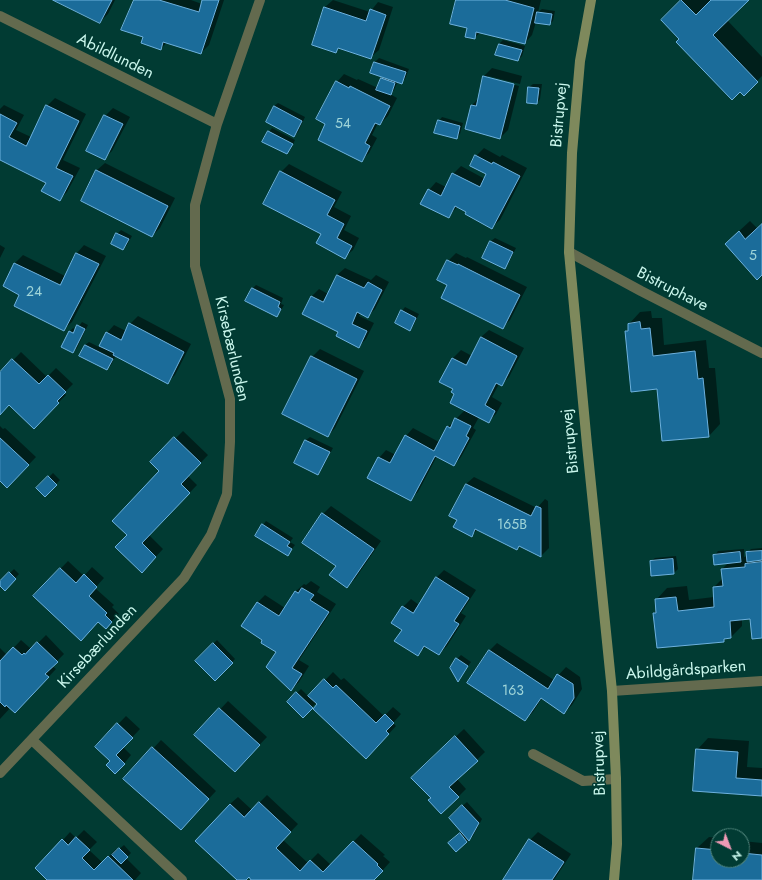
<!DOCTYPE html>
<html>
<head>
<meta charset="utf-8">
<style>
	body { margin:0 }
	#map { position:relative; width:762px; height:880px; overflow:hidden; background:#013b33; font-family:Jost,sans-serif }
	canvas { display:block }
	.north { position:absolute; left:710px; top:828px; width:40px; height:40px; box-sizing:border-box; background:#013b33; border:1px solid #51867d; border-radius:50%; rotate:138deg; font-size:11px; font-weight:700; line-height:16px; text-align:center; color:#caf7ed }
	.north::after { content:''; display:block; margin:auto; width:14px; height:18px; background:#f09ab5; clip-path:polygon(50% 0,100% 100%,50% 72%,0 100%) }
</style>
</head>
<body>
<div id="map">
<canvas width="762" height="880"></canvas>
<div class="north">N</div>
</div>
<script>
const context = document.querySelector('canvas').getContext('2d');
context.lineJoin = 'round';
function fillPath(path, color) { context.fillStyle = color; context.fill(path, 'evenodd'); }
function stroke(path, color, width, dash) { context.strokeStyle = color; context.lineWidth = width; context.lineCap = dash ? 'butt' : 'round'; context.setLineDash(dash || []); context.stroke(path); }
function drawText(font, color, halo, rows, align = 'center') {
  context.font = font + ' Jost,sans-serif'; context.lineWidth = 3; context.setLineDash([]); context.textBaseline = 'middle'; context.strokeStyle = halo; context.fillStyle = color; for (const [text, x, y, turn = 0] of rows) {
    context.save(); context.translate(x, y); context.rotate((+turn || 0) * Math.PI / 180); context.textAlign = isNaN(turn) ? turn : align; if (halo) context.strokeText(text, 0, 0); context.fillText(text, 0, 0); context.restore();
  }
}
fillPath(new Path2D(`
	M55,0H115L108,14L100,22Z
	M135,0H191L202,4L203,0H224L209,45L201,53L167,42L161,49L144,36Z
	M333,0L370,12L378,2L393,7L379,50L371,57L340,47L336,51L313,44L325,7Z
	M457,0H541L538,12L542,9L555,11L553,21L549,24L536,22L532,35L525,43L481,32L474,38L468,28Z
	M682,0H710L711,1L712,0H748L727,20L762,57V76L744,94L681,39L662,20Z
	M503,40L525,46L522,56L518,60L499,44Z
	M379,58L409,69L405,79L401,82L398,81L394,90L390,94L397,98L388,116L380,124L378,123L372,135L377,138L369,153L361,161L327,123L337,82L344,74L357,80L358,79L378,88L384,77L372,73L375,62Z
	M492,68L522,76L520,84L488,76V78L519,86L508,130L500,138L472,105L478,99L484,76Z
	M533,84H542L540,99L537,103L529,87Z
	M55,98L86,114L63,160L80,168L67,192L60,199L47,182L0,158V109L4,105L24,115L16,130L31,137L47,106Z
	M278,103L305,117L298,132L294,136L274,106Z
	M113,108L130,117L112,151L104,159L105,116Z
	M442,117L463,123L460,134L456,138L439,121Z
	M272,128L295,140L291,149L287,153L269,132Z
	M484,148L500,157L502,155L527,168L500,220L492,227L457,207L448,217L429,190L436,182L446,187L453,174L461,166L485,179L487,174L476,156Z
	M105,163L175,198L160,228L152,236L82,200L97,170Z
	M289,164L342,192L334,207L351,216L344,230L359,238L353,250L345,257L322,234L264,204L281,172Z
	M750,221L757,228L762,224V274L738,232Z
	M121,230L132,236L127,245L123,249L117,234Z
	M495,238L516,248L508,264L505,268L483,257L491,241Z
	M0,245L5,248L0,258Z
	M84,245L106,256L72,322L64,329L21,294L4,286L15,263L23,255L65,276L77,253Z
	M456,253L466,258L467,257L527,287L510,320L502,328L449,285L448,261Z
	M345,268L371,280L376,275L389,282L375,309L368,316L361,313L359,316L374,323L366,339L359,346L340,332L311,297L319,289L328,294L337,275Z
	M256,285L283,298L281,304L284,305L280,312L277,316L247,300L253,288Z
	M405,307L419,314L413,326L410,329L402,311Z
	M651,311L652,318H662L664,345L706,340L709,368H715L720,424L709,436L658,388L626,331L629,329V324L640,312Z
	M138,316L191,344L175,375L167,383L116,355L111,365L107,369L85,345L89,342L99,347L107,333L114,325L126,331L130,324Z
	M82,322L88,325L77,348L73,352L69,332L73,328L76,330Z
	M489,330L524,348L509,377L501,385L499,384L492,397L502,403L496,414L488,422L479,417L473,428L476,430L461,457L454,465L437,456L418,492L410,499L379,458L386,450L396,455L406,436L413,428L439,442L448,427L465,410L454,389L441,382L453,358L461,350L472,356L481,337Z
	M320,349L364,371L335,428L328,436L312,357Z
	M21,352L47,377L56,368L73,384L64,393L66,395L34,427L9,404L0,413V374Z
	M0,426L3,429L5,428L36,457L15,479L0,480Z
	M183,431L208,455L188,476L197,485L149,535L163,549L149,564L128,535L161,471L152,462Z
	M310,437L333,448L321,470L318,474L295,462L306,440Z
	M53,473L60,480L45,495L38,488Z
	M474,477L537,508L545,499L548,501L549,548L541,556L521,546L517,549L478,529L471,536L459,520L466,484Z
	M331,506L381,541L355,579L347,586L323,514Z
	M266,521L293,538L290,542L295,545L287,555L263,525Z
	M762,548V637L751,618H742V626L731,637H727L724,641L654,613L657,610L656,600L667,588L687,586L689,600L714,597V587L723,578L722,569L729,562L715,555L718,551L744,549V557L748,556L747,553L751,549Z
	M676,556L678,569L674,573L652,575L651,561L655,558Z
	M68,561L84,576L92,567L104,578L95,588L114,605L112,607L119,614L106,627L99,621L34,596Z
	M14,569L19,574L5,589L0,585V583Z
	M444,570L476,590L461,613L466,616L447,646L439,654L426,646L417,655L403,629V607L411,599L419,605L437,577Z
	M311,581L320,587L317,592L336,604L299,660L309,666L299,682L291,690L278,652L263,640L242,626L258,602L265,595L285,608L296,591L304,584L306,585Z
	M46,635L64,654L52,666L56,669L23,704L11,707L0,719V648L7,655L21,640L30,648L32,646L34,647Z
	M217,640L235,659L215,680L196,661Z
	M497,643L554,680L566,667L580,677L582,689L572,705L564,713L542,698L533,712L525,720L489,651Z
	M461,655L471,662L458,680L457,659Z
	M333,672L341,680L344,678L384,716L393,707L401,714L393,723L396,726L374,750L317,702L303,716L288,702L301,689L309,697Z
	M228,701L267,737L242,763L196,735Z
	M126,716L140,729L123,747L131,755L123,765L111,761L96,747Z
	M464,729L485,752L457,779L466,789L458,797L432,798L420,770Z
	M708,738L749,741L747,767L762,768V795L694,790L697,750Z
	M161,740L216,791L188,821L125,779Z
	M267,795L298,824L283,840L308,863L318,853L331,865L361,834L385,855L383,856L390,862L374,880H253L249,876L245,880H239L230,804L238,797L252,810Z
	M467,802L482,819L473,836L456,851L450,843L462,831L453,814Z
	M84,830L97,842L89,850L103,863L116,849L118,850L124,845L131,853L126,858L141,873L135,880H49L63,840L70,832L76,838Z
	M538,832L571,854L554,880H504L530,840Z
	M709,837L718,838V860H742V841L762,843V880H694L697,848Z`), '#0007');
const building = new Path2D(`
	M53,0H112L100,23Z
	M134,0H159L199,12L202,0H219L201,54L163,42L161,50L141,43L143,37L121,30Z
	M456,0H505L534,8L525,44L476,32L475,39L465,37L467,28L450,24Z
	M681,0L696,15L711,0H749L713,35L758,82L744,96L740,92L732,100L676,42L679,39L661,20Z
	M324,7L366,21L370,9L386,15L371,59L338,48L336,53L312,45Z
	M537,12L552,14L550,25L535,23Z
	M499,44L522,50L518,61L495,55Z
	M374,62L406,72L402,84L370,73Z
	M483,76L514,84L500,139L465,129L471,105L476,106Z
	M381,78L395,83L391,95L376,90Z
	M336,81L349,88L350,86L390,106L380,125L375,123L365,143L370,146L362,162L318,140L325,124L316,119Z
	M528,87L539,88L537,104L527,103Z
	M46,105L79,121L56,168L73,176L60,201L41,191L46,183L0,160V114L17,123L9,137L26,146Z
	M274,106L302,121L294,137L266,122Z
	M104,115L123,124L105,160L86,151Z
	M438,120L460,126L457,139L434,133Z
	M268,131L293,144L287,154L262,142Z
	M475,155L492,164L493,162L520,176L492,229L465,214L466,212L455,206L449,218L420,204L428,189L441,196L452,173L480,187L486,174L470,166Z
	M96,170L168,206L152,237L81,201Z
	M280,171L335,200L327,215L344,224L337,238L352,246L345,259L316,243L321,234L263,204Z
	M762,224V275L757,280L725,244L739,231L745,239Z
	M116,233L129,239L123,250L111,244Z
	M490,241L513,252L505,269L482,258Z
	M76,253L99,264L64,331L14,306L19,295L3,286L14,263L60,285Z
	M447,260L458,265V264L520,295L503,329L441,298L447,285L437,280Z
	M337,275L364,288L368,282L382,290L368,318L357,312L352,324L367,331L359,348L336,336L338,332L302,314L311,296L323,302Z
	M252,288L280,302L278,307L281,309L277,317L245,301Z
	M401,310L416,318L410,331L395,323Z
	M640,322L641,329L650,328L653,356L695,351L698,379L703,378L709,437L662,441L657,389L631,392L625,331H628V324Z
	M129,323L184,352L168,384L113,355L114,353L99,346L106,332L121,340Z
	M77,325L85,329L73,353L61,347L69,331L73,333Z
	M481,337L517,356L502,386L496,383L485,405L495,411L489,423L450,403L454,394L451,392L453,389L439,382L452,358L466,365Z
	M85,345L113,359L107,370L79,356Z
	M311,356L357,379L328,437L282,414Z
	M12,359L39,384L48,375L66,392L57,401L59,403L34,429L9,405L0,415V372Z
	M455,418L471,426L466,436L469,438L454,466L435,456L411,501L367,478L378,457L390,463L405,435L434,451L447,426L450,428Z
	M174,437L201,463L181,484L190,493L142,543L156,557L142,573L115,547L127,535L112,521L159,471L150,462Z
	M0,438L29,465L7,488L0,481Z
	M305,440L330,452L318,475L294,463Z
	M48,476L57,485L45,497L36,488Z
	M466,484L531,516L536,506L541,508V557L519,546L517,550L475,529L472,537L453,527L457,520L449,516Z
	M322,513L374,549L347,588L329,575L336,566L302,543Z
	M262,524L290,542L287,546L292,549L288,556L255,536Z
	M762,551V560L747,562L746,552Z
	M740,552L741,562L714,565L713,555Z
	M673,559L674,574L651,576L650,561Z
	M762,562V638L752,639L750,619L730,621L731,638L724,639V642L657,648L653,613H656L655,599L676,597L678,611L714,607L713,587L723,586L721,569L745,567V564Z
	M60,568L76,583L84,574L97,587L89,596L107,613L105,615L112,622L106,629L98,622L81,641L33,596Z
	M9,572L16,579L5,591L0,586V581Z
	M436,577L469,598L454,621L459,624L439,655L424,646L418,656L394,641L402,630L391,623L402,606L413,613Z
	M302,588L314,595L310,600L329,612L292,668L302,674L291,691L266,667L276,652L261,643L262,640L241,626L257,602L279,616L295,591L298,593Z
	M37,642L58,662L45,674L49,677L15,713L6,705L5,707L0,702V661L13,647L22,655L24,653L25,654Z
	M213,643L233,663L215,681L195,661Z
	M489,650L548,689L557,674L573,684L574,698L564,714L541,698L525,721L467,683Z
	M456,658L468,666L458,682L450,668Z
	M324,679L333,688L336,685L376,723L385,714L394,723L386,731L389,734L366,759L313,709L317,704L308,696Z
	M296,692L313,708L303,718L287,702Z
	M219,708L260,745L235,772L194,735Z
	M117,723L133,738L116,755L125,764L115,774L106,765L110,761L95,747Z
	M455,736L478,761L449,787L459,797L441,814L428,800L431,798L411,778Z
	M152,747L209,799L181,830L123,779Z
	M696,749L738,752L736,778L762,780V796L693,791Z
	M259,802L291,832L276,848L300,871L310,860L323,872L353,841L378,864L377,865L383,871L374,880H251L249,877L246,880H237L195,841L230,804L244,817Z
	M462,805L479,823L469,841L449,818Z
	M460,833L467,842L456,852L448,843Z
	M76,837L90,850L82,858L94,870L108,856L133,880H47L35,868L62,839L68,845Z
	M529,839L564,862L552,880H503Z
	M119,848L128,857L121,864L112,855Z
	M696,848L718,850V860H742V853L762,855V880H693Z`);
fillPath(building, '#1b6c9a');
stroke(building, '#6db1de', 1);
stroke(new Path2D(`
	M533,754L583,781L616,779`), '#636a4e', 10);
stroke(new Path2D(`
	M0,16L217,124
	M569,252L641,291L762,353
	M612,691L762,681
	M32,740L182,880
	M0,773L184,578L211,535L227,494L230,442V399L195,266V205L217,124L260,0`), '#636a4e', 10);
stroke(new Path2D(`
	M591,0L580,61L572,153L569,252L587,445L612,691L616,779L617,844L614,880`), '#7e895c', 10);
drawText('14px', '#9ed4d8', null, [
	["54",343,125],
	["5",753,257],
	["24",34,293],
	["165B",512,526],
	["163",513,692]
]);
drawText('16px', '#caf7ed', '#013b33', [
	["Abildlunden",115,57,26],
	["Bistrupvej",560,115,-85],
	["Bistruphave",672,290,27],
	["Kirsebærlunden",231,349,77],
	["Bistrupvej",571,441,-96],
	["Kirsebærlunden",98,647,-47],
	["Abildgårdsparken",686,671,-4],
	["Bistrupvej",600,763,-92]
]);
</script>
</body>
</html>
